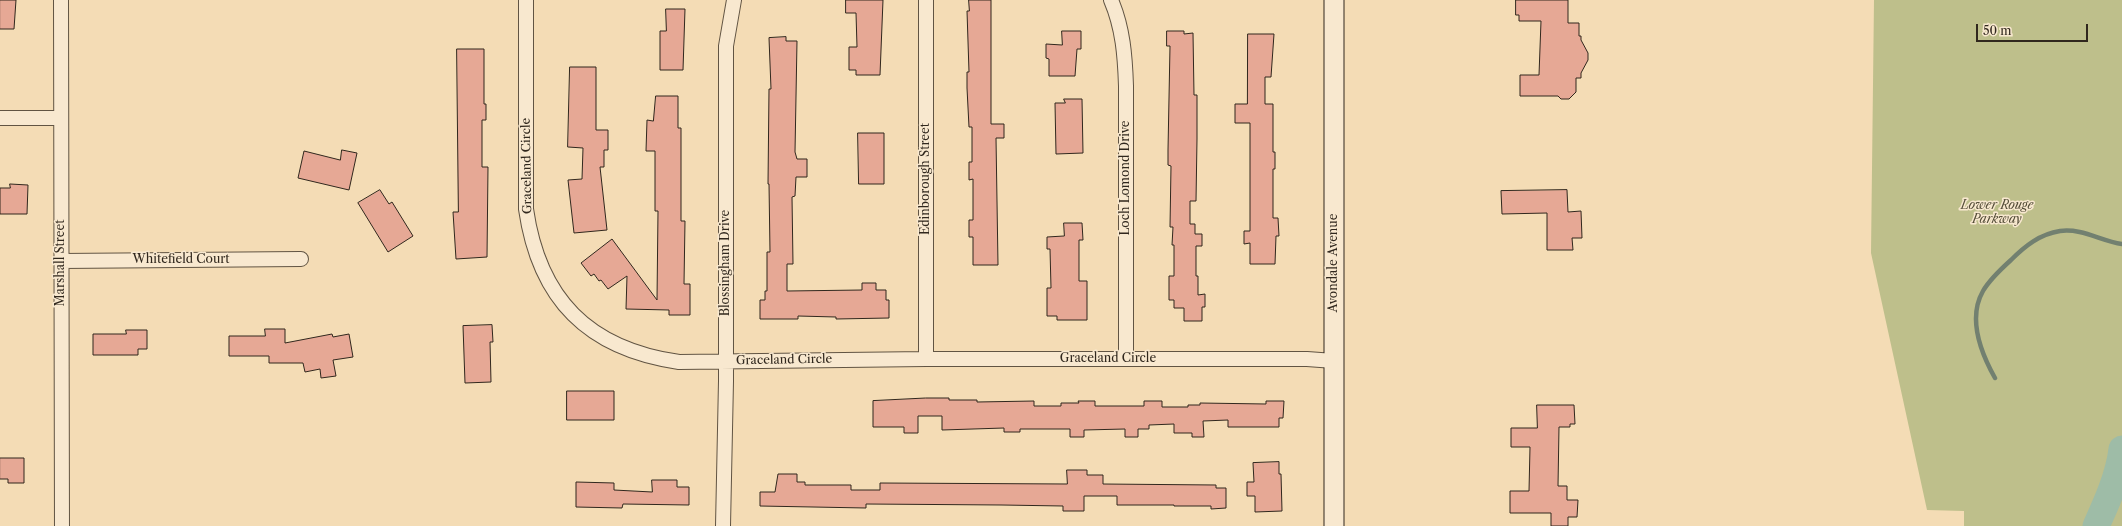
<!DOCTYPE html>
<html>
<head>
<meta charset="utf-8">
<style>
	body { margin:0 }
	#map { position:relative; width:2122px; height:526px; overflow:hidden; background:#f4dcb5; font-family:"Libre Caslon Text",serif }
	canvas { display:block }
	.scale { position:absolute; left:1976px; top:24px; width:112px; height:18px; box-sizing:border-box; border:2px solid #30271d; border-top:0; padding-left:5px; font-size:12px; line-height:14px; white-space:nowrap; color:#30271d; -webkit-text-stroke:3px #f8e8cf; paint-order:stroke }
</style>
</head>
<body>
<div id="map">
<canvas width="2122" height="526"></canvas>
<div class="scale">50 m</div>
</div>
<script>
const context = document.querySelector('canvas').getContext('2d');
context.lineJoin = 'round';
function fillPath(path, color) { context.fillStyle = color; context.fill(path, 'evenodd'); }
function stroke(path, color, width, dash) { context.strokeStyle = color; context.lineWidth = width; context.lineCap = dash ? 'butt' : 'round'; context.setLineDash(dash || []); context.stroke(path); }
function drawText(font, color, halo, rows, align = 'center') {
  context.font = font + ' "Libre Caslon Text",serif'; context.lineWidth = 3; context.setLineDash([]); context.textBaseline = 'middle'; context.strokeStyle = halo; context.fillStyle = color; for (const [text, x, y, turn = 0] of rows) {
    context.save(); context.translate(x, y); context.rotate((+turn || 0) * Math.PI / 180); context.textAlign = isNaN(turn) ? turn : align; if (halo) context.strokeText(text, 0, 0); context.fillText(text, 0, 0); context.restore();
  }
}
fillPath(new Path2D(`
	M1874,0H2122V526H1964V511L1927,510L1871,253Z`), '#bebf8b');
stroke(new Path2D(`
	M1995,378C1981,353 1967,319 1983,291C1990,279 2001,269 2011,260C2025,246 2040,234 2060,231C2082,228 2101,241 2122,244`), '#728070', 4.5);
stroke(new Path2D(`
	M2096,526C2107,502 2119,475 2122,449`), '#9ebca7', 27);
const building = new Path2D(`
	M0,0H16L14,29H0Z
	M846,0H883L880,75H856V70H849V47H857L856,13H846Z
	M969,0H991V124H1004V138H996L998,265H973V237H969V220H973V179L969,180V162H972V127H969L967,88V72H969L967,11H969Z
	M1516,0H1568V23H1579V36H1581V40L1588,53V60L1581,73V78H1576V92L1569,99H1561L1558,96H1520V75H1539L1541,21H1519V15H1516Z
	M666,9H685L683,70H660V31H666Z
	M1062,31H1081V49H1077L1075,76H1049V59L1046,58V44L1062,45Z
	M1167,31H1184V34L1193,33L1194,95H1197V139L1196,201H1190V224H1195V234H1202V246H1196V276H1198V295L1205,294V307H1202V321H1184V308H1174V300H1169V276H1174V245H1172L1173,227H1170L1171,166L1168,165V150L1170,46H1167Z
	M1248,34H1274L1271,77H1265V104H1273V152H1275V169H1273V218H1278L1279,236H1276L1275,264H1250V243L1244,244V231H1250V123H1235V104H1247Z
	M786,37V41H797L795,152L797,159H807V177H796L795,196L792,197L793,264H787V291L862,290V283H876V290H886V300H889V318L836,319V317L798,316V319H760V300H765V291H767V252H770L769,184H768L769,89H771L769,38Z
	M457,49H484V104H486V120H482V167H488L487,257L456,259L453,212H458Z
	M570,67H596V130H608V150H604V167H600L607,230L574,233L568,180L582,179L583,148L568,147Z
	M656,96H678V128H681V221H685L684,284H690V315H669V310L626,309L627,276L608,289L601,280L599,281L594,274L591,276L581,263L612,239L657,300L658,211H655V151H646L647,120L653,121Z
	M1064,99H1082L1083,153L1056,154L1055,103H1065Z
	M858,133H884V184H859Z
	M342,150L357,153L349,190L298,178L304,151L340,160Z
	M10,184L28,185L27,214H0V188H10Z
	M380,190L389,204L392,202L413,236L388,252L358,203Z
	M1567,190L1568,212L1581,211L1582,238H1572L1573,250H1547V213L1502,214L1501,191Z
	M1064,223H1082L1083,240H1079V281H1087V320H1057V316H1047V288H1051L1050,249H1047V237L1064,236Z
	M492,325L493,342H490L491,382L465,383L463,326Z
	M265,329H285V343L332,334L333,337L349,334L353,357L333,360L336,376L321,378L320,369L305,372L303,363H269V356H229V336H265Z
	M126,330H147V349H138V355H93V334H126Z
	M567,391H614V420H567Z
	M926,398H949V400H977V402L1034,401V406H1061V403H1079L1078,401H1095V406H1144V401H1162V407H1188V405H1200V403L1266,404V401H1284L1283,418H1279V427H1228V420L1203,421L1204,437H1192V433H1174V424L1149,425V429H1138V437H1125V429L1084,430V437H1070V429H1020V432H1004V428L942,430V416H918V433H904V427H873V401Z
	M1537,405H1574L1575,424H1570V427H1559L1558,486H1567V500H1578L1577,517H1568V526H1551V513H1510V491H1529L1530,447H1511V428H1537Z
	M0,458H24V483H8V479H0Z
	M1279,462V474H1281L1282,511L1255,512V496H1247V482H1254L1253,463Z
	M1067,470H1087V475H1103V484L1216,485V488H1226V508L1211,509V506H1174V505H1117V496H1084V511H1063V506L1002,505L866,504V508L760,506V492H775L778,474H797V482H805V485H851V490H880V483L1067,484Z
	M652,480H677V487H689V505L623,504L622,508L576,507V482L614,483V490L652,492Z`);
fillPath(building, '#e6a895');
stroke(building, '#30271d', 1);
const street = new Path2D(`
	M61,0L62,526
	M526,0V209C539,299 588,349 679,362L926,359H1307L1334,361
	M926,0V359
	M1111,0C1123,28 1125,56 1126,86V359
	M0,118H61
	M61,261L301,259
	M723,526L726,381V46L734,0`);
const secondary = new Path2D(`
	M1334,0V526`);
stroke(street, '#615443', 16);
stroke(secondary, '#30271d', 21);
stroke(street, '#f8e8cf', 14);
stroke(secondary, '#f8e8cf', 19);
drawText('12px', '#30271d', '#f8e8cf', [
	["Graceland Circle",527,166,-91],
	["Loch Lomond Drive",1126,178,-90],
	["Edinborough Street",926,179,-90],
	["Whitefield Court",181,260],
	["Marshall Street",61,263,-90],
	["Blossingham Drive",726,263,-90],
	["Avondale Avenue",1334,263,-90],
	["Graceland Circle",1108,359],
	["Graceland Circle",784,360,-1]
]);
drawText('italic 12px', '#544d38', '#f8e8cf', [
	["Lower Rouge",1997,206],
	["Parkway",1997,220]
]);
</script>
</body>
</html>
